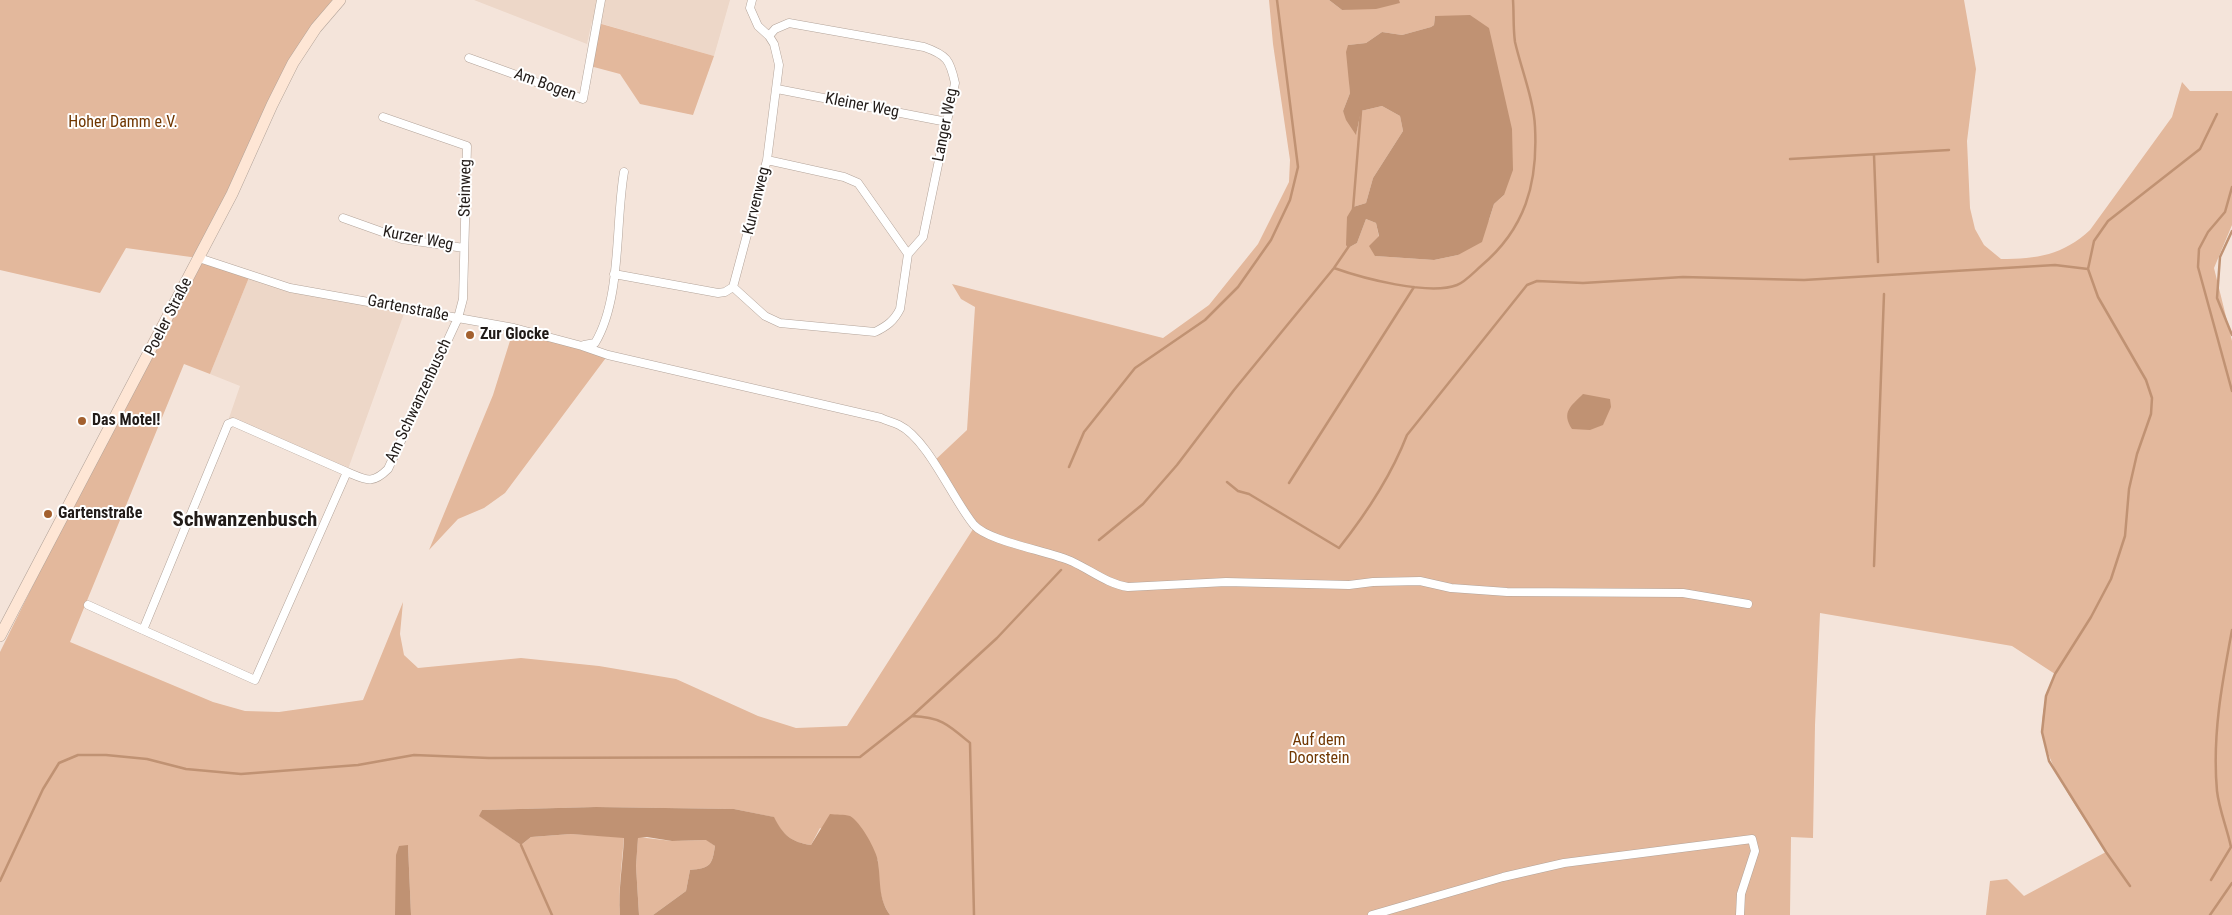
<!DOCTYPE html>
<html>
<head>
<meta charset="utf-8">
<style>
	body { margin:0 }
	canvas { display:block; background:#f4e4da }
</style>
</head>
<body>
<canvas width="2232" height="915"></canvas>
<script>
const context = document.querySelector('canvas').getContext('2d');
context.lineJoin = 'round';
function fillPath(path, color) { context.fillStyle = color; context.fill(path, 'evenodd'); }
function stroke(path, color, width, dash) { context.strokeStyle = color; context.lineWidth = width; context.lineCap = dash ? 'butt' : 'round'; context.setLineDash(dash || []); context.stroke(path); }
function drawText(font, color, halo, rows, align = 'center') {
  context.font = font + ' "Roboto Condensed",sans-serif'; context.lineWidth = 4; context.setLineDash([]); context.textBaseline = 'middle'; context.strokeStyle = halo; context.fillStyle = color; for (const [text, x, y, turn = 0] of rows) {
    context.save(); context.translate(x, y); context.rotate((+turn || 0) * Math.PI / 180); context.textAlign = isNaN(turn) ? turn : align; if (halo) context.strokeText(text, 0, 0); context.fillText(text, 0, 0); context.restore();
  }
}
fillPath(new Path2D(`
	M474,0H730L714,56L592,21L587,44Z
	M250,275L274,283L406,308L347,472L233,422L229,418L240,386L210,374Z`), '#edd7c8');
fillPath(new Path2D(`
	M0,0H340L316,28L199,257L250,275L210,374L184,364L70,642L213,702L245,711L279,712L363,700L403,602L400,634L404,655L418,668L521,658L599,666L676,679L758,716L796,728L847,726L975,526L933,462L967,430L975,307L961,299L952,284L1163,338L1209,305L1258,244L1289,182L1290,160L1273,44L1269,0H1329L1342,10L1399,3V0H1964L1976,69L1967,141L1970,208L1975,229L1984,245L2001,259C2037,259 2063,255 2090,230L2172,117L2182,82L2190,91H2232V225L2214,268L2232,341V915H1986L1990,881L2007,879L2024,896L2106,852C2085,818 2048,771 2043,733C2040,714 2047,692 2055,674L2012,646L1820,613L1815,725L1813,838L1791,837L1790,915H890C878,898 879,880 878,860L820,828L811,845C791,842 783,835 773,817L734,809L596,807L482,810L480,816L521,845L531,837L571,834L624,837C622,861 618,893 620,915H411L408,845L395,915H0V652L113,423L198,258L126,248L100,293L0,270ZM1435,16L1504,195L1494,204L1489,220L1458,255L1434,260L1375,256L1379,237L1376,223L1366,219L1357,243L1348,248L1353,207L1366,203L1373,178L1403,131L1400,116L1382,106L1361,111L1356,134L1343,111L1350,93L1348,45L1366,43L1382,32L1402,35L1431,27L1434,25Z
	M598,23L714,56L693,115L640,104L620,74L590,66Z
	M514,328L608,355L505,493L484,508L458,519L429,550L493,395Z
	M638,837L672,841L707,840L715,846C712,866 710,868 690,870L686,891L653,915H639L636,866Z`), '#e3b89c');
fillPath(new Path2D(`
	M1329,0H1399L1400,3L1376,9L1342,10Z
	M1470,15L1489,28L1512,129L1513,170L1504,195L1494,204L1482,242L1458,255L1434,260L1375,256L1369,246L1379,236L1376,223L1366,219L1357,243L1348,248L1346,245L1347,217L1353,207L1366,203L1373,178L1403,131L1400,116L1382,106L1361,111L1356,135L1346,120L1343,111L1350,93L1346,52L1348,45L1366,43L1382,32L1402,35L1431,27L1434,25L1435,16Z
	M1583,394L1610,399L1611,407L1603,425L1590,430L1572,429C1561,412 1571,406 1583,394Z
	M596,807L734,809L774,817C783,835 791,842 811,845L830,814C836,815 844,814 850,816C860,821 877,851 878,862C881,882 878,898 890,915H653L686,891L690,870C710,868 712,866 715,846L706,840L672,841L647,837L638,838L636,866L639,915H620C618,890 623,863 624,838L571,834L531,837L521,845L479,816L482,810Z
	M408,845L411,915H395L396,855L399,846Z`), '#c09273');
stroke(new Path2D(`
	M1874,155L1878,262
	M1790,159L1949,150
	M2232,187L2225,212L2208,232L2199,249L2198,267L2232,391
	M1353,209L1361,111
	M2232,231L2220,257L2217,298L2232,335
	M1334,268C1362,278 1429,296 1457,285C1465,282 1474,272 1481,266C1525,229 1538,184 1535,127C1534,101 1521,68 1515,42C1513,28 1514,14 1513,0
	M1069,467L1084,432L1135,368L1205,320L1238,287L1271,240L1290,200L1298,167L1277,0
	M1227,482L1238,491L1249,494L1339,548C1366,514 1391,476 1407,435L1527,285L1537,281L1583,283L1683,277L1804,280L2055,265L2088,269
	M1289,483L1414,287
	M1099,540L1143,504L1177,465L1234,390L1334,268L1349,246
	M1874,566L1884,294
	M912,716C941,717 949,725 970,743L974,915
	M521,845L552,915
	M2211,880L2231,847C2227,828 2219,809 2217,791C2212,736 2222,683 2232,630
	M0,881L43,789L59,763L78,755H106L147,759L186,769L241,774L358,765L414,755L489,758L860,757L912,716L997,638L1061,570
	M2130,886L2106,852L2049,761L2042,732L2046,696L2055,674L2091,617L2111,579L2125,536L2129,489L2137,454L2151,414L2152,398L2146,380L2098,297L2088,269L2094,241L2108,221L2200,149L2217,114
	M2210,915L2232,883`), '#c09273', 2.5);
const street = new Path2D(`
	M469,58L583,99L601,0
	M777,89L947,122
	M767,160L844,177L858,183L908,254
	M343,218L402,239L464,248
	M199,258L290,288L514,328L582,346L608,355L881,418C887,421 893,422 899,425C928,439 953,500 974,525C989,542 1050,551 1073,562C1092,571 1108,584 1128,587L1226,582L1349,585L1373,582L1420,581L1451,588L1507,592L1683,593L1748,604
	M614,274L718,293L725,292L733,287L767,160L779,65L774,44L769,36L758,26L750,8L752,0
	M733,287L765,316L780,323L875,332C887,326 894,321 900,309L908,254L923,237L955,83C950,60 947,55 924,47L789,23L775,29L769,36
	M584,345L595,343C622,298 615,224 624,172
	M233,422L347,472L255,680L143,630L228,424Z
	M347,472C366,480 372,485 388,469L458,318L463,299L467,146L383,117
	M88,605L143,630
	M1372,915L1503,877L1564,863L1752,839L1755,851L1741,894L1740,915`);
const secondary = new Path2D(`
	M0,636L232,194L272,105L293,63L316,28L340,0`);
stroke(street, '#b3a49a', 9);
stroke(secondary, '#b3a49a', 12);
stroke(street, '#fff', 8);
stroke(secondary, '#fee6d5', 11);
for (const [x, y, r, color] of [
	[470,335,5,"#a3602e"],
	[82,421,5,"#a3602e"],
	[48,514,5,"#a3602e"]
]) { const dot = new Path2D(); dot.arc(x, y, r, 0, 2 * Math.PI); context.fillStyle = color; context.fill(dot); stroke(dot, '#fff', 2); }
drawText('16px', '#211b18', '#fff', [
	["Am Bogen",545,85,20],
	["Kleiner Weg",862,106,11],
	["Langer Weg",946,125,-79],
	["Steinweg",466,188,-89],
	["Kurvenweg",757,201,-76],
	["Kurzer Weg",418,239,11],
	["Gartenstraße",408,309,11],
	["Poeler Straße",169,317,-63],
	["Am Schwanzenbusch",419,401,-65]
]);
drawText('16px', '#703600', '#fff', [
	["Hoher Damm e.V.",123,123],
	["Auf dem",1319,741],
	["Doorstein",1319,759]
]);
drawText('bold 16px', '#211b18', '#fff', [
	["Zur Glocke",480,335],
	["Das Motel!",92,421],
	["Gartenstraße",58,514]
], 'left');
drawText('bold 21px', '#211b18', '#fff', [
	["Schwanzenbusch",245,521]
]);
</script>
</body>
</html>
